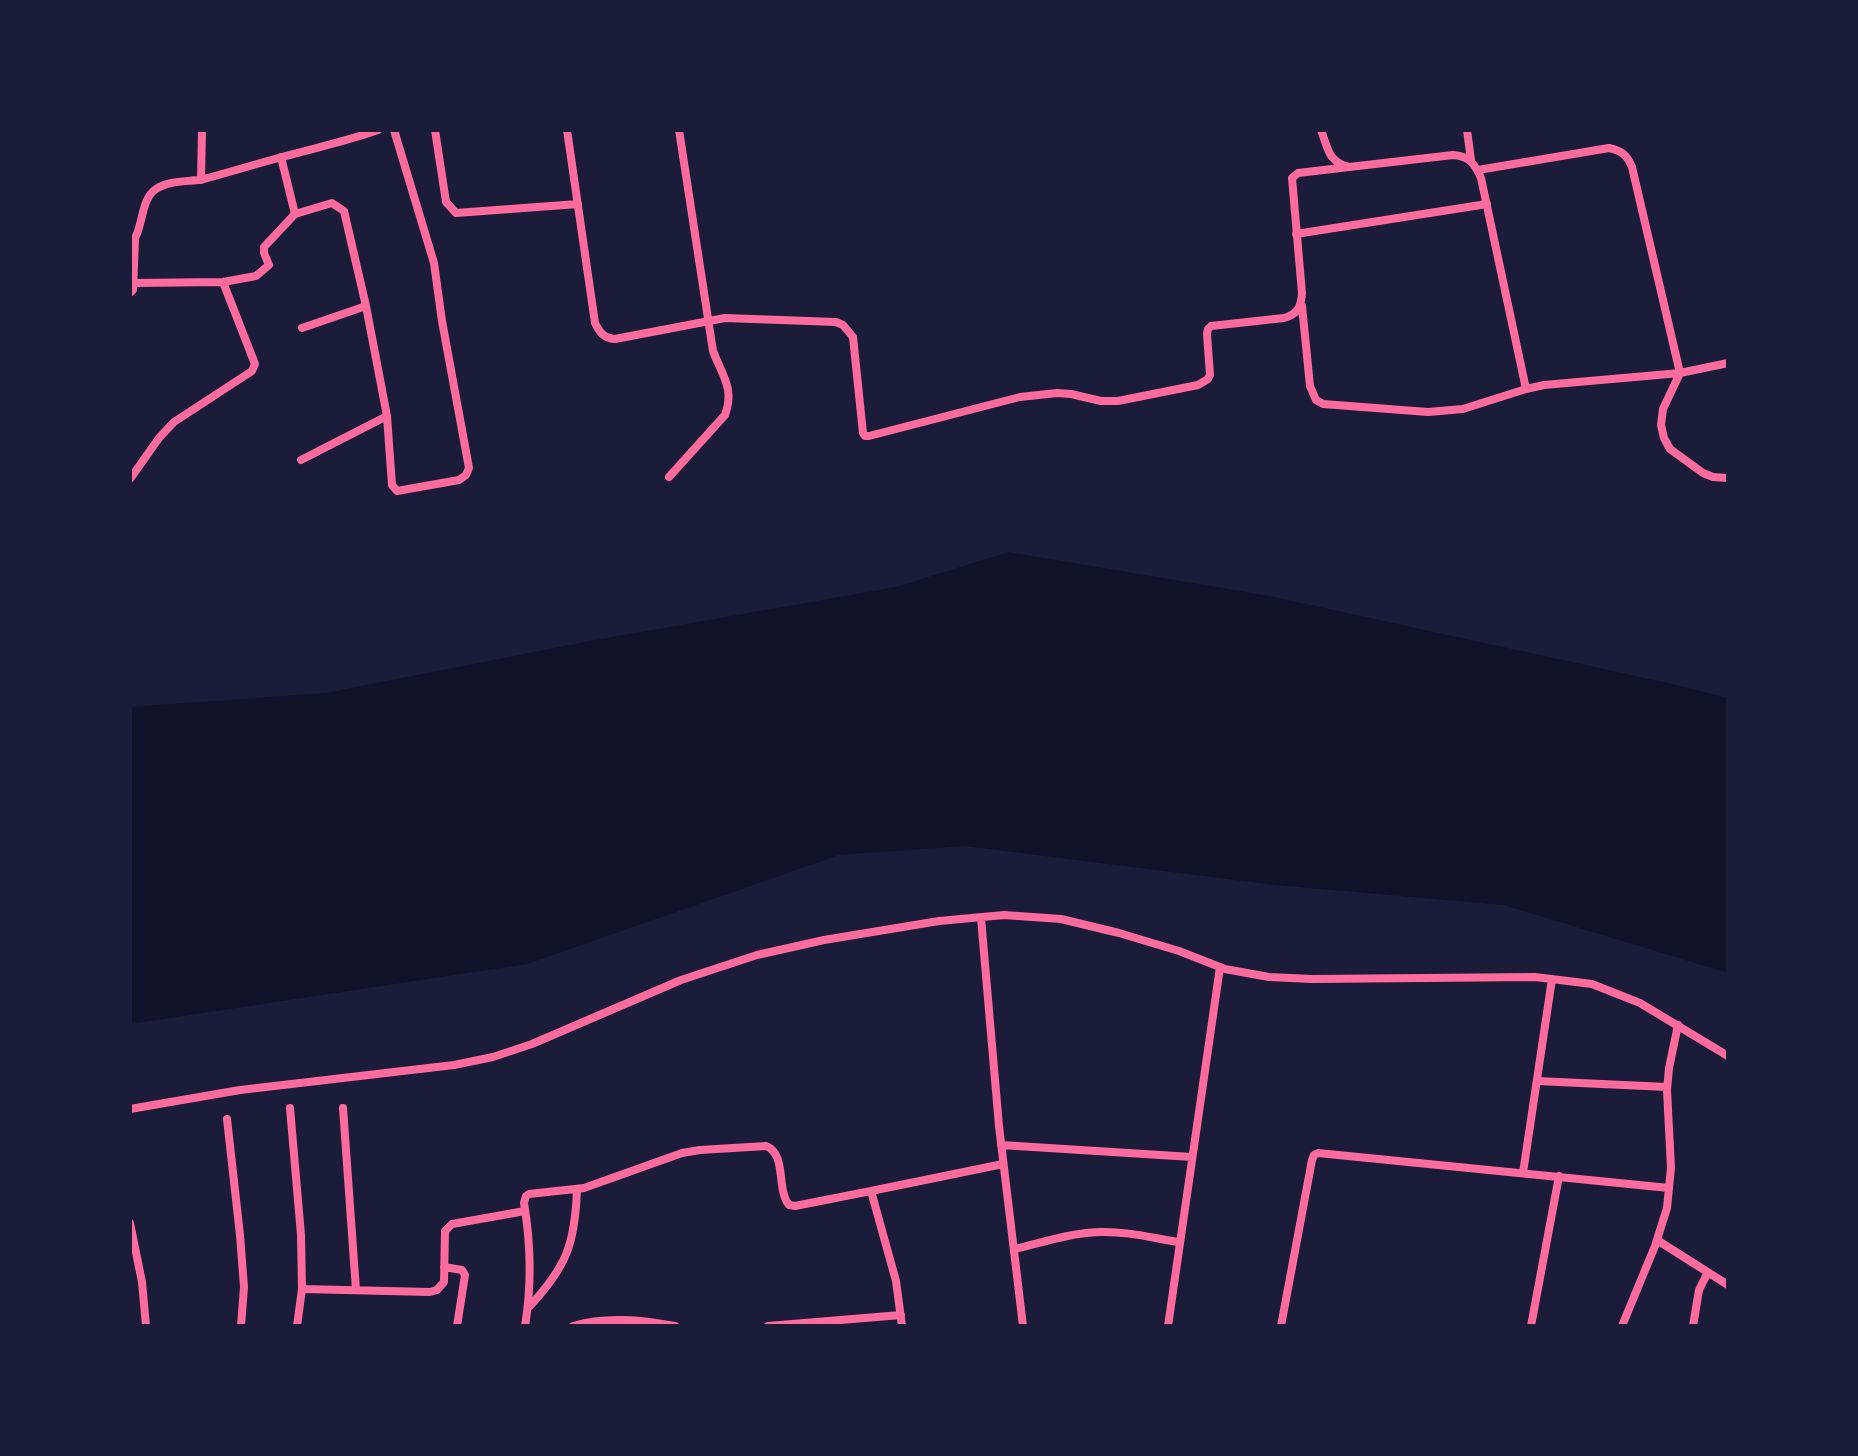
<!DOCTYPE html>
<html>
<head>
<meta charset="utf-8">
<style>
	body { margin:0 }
	#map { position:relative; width:1858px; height:1456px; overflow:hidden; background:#1b1b3a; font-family:"PT Sans Narrow",sans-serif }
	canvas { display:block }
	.frame { position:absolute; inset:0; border:132px solid #1b1b3a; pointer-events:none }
</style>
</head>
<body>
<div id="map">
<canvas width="1858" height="1456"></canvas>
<div class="frame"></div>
</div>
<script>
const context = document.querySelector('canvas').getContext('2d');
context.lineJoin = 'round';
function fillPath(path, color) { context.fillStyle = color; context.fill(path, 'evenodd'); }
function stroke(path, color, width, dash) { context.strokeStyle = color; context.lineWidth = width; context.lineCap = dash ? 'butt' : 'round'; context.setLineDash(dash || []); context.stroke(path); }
fillPath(new Path2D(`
	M1009,552L1269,596L1668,683L1728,698V973L1504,905L1275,885L965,846L839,855L527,964L130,1024V707L326,693L590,641L896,587Z`), '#12122b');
stroke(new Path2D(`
	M435,130L446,202L456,213L578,204
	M567,130L595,323C600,333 604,338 615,339L725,318L836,322L843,325L853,337L863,433L865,436H869L1020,397L1057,393L1071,394L1101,401H1118L1198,385L1208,379L1210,375L1207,334L1208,329L1211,326L1284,318C1298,314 1301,307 1302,293L1292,178L1298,173L1349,167
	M1321,130C1328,148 1328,162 1349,167L1453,155C1469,156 1475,164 1481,178L1526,389
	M1467,130L1471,160
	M1478,170L1609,148C1622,151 1627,155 1632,167L1680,373L1663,409L1661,425L1664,438L1670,449L1703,473L1713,477L1728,478
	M201,180L202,130
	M295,214L332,203L344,211L366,306L387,416L392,485L397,491L459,480L466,475L469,468L442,321L434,263L394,130
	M1296,234L1487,204
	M130,244C144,233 139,200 156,189C169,180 189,182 204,179C230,172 256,164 282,157C315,148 347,141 378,130
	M133,283L223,282L256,276L269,265L264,253V247L295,214L281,157
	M130,293L133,290L135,240
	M1302,306L1310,386L1316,400L1323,404L1428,412L1463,409L1526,389L1544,385L1680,373L1728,363
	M302,328L366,306
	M301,460L387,416
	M669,477L725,415C735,389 722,375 713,351L679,130
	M130,479L159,438L174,422L252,371L255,364L223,282
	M981,918L999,1126L1023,1326
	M1537,1081L1667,1087
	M290,1108L301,1235L302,1289L297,1326
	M343,1108L356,1290
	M130,1109L240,1090L454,1065L493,1057L532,1044L681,980L757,955L824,940L939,921L1004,915L1061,919L1119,933L1179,951L1225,969L1269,977L1312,979L1535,977L1592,984L1640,1003L1728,1056
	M227,1119L240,1235L244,1287L241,1326
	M1001,1145L1192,1157
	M1523,1173L1552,979
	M130,1223L142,1282L146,1326
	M1657,1240L1728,1285
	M1014,1249C1041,1243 1070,1233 1099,1232C1126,1231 1153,1238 1179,1242
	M444,1267L462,1270L465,1275L457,1326
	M302,1289L430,1292L437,1290L444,1282L445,1231L452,1224L525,1211
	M529,1307C567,1266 575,1244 577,1189
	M525,1326C532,1284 531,1245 524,1203L526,1196L529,1194L584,1188L682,1153L700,1150L766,1146C787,1154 776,1189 789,1205L795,1206L871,1191
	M573,1326C606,1316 642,1320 675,1326
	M768,1326L901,1315
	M902,1326L896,1281L871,1191L1003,1164
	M1168,1326L1220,967
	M1281,1326L1312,1160L1314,1155L1318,1153L1669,1188
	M1531,1326L1559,1176
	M1622,1326L1655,1246L1667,1208L1671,1168L1667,1090L1669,1068L1678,1025
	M1693,1326L1699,1290L1708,1272`), '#ff6b9d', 8);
</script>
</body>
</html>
